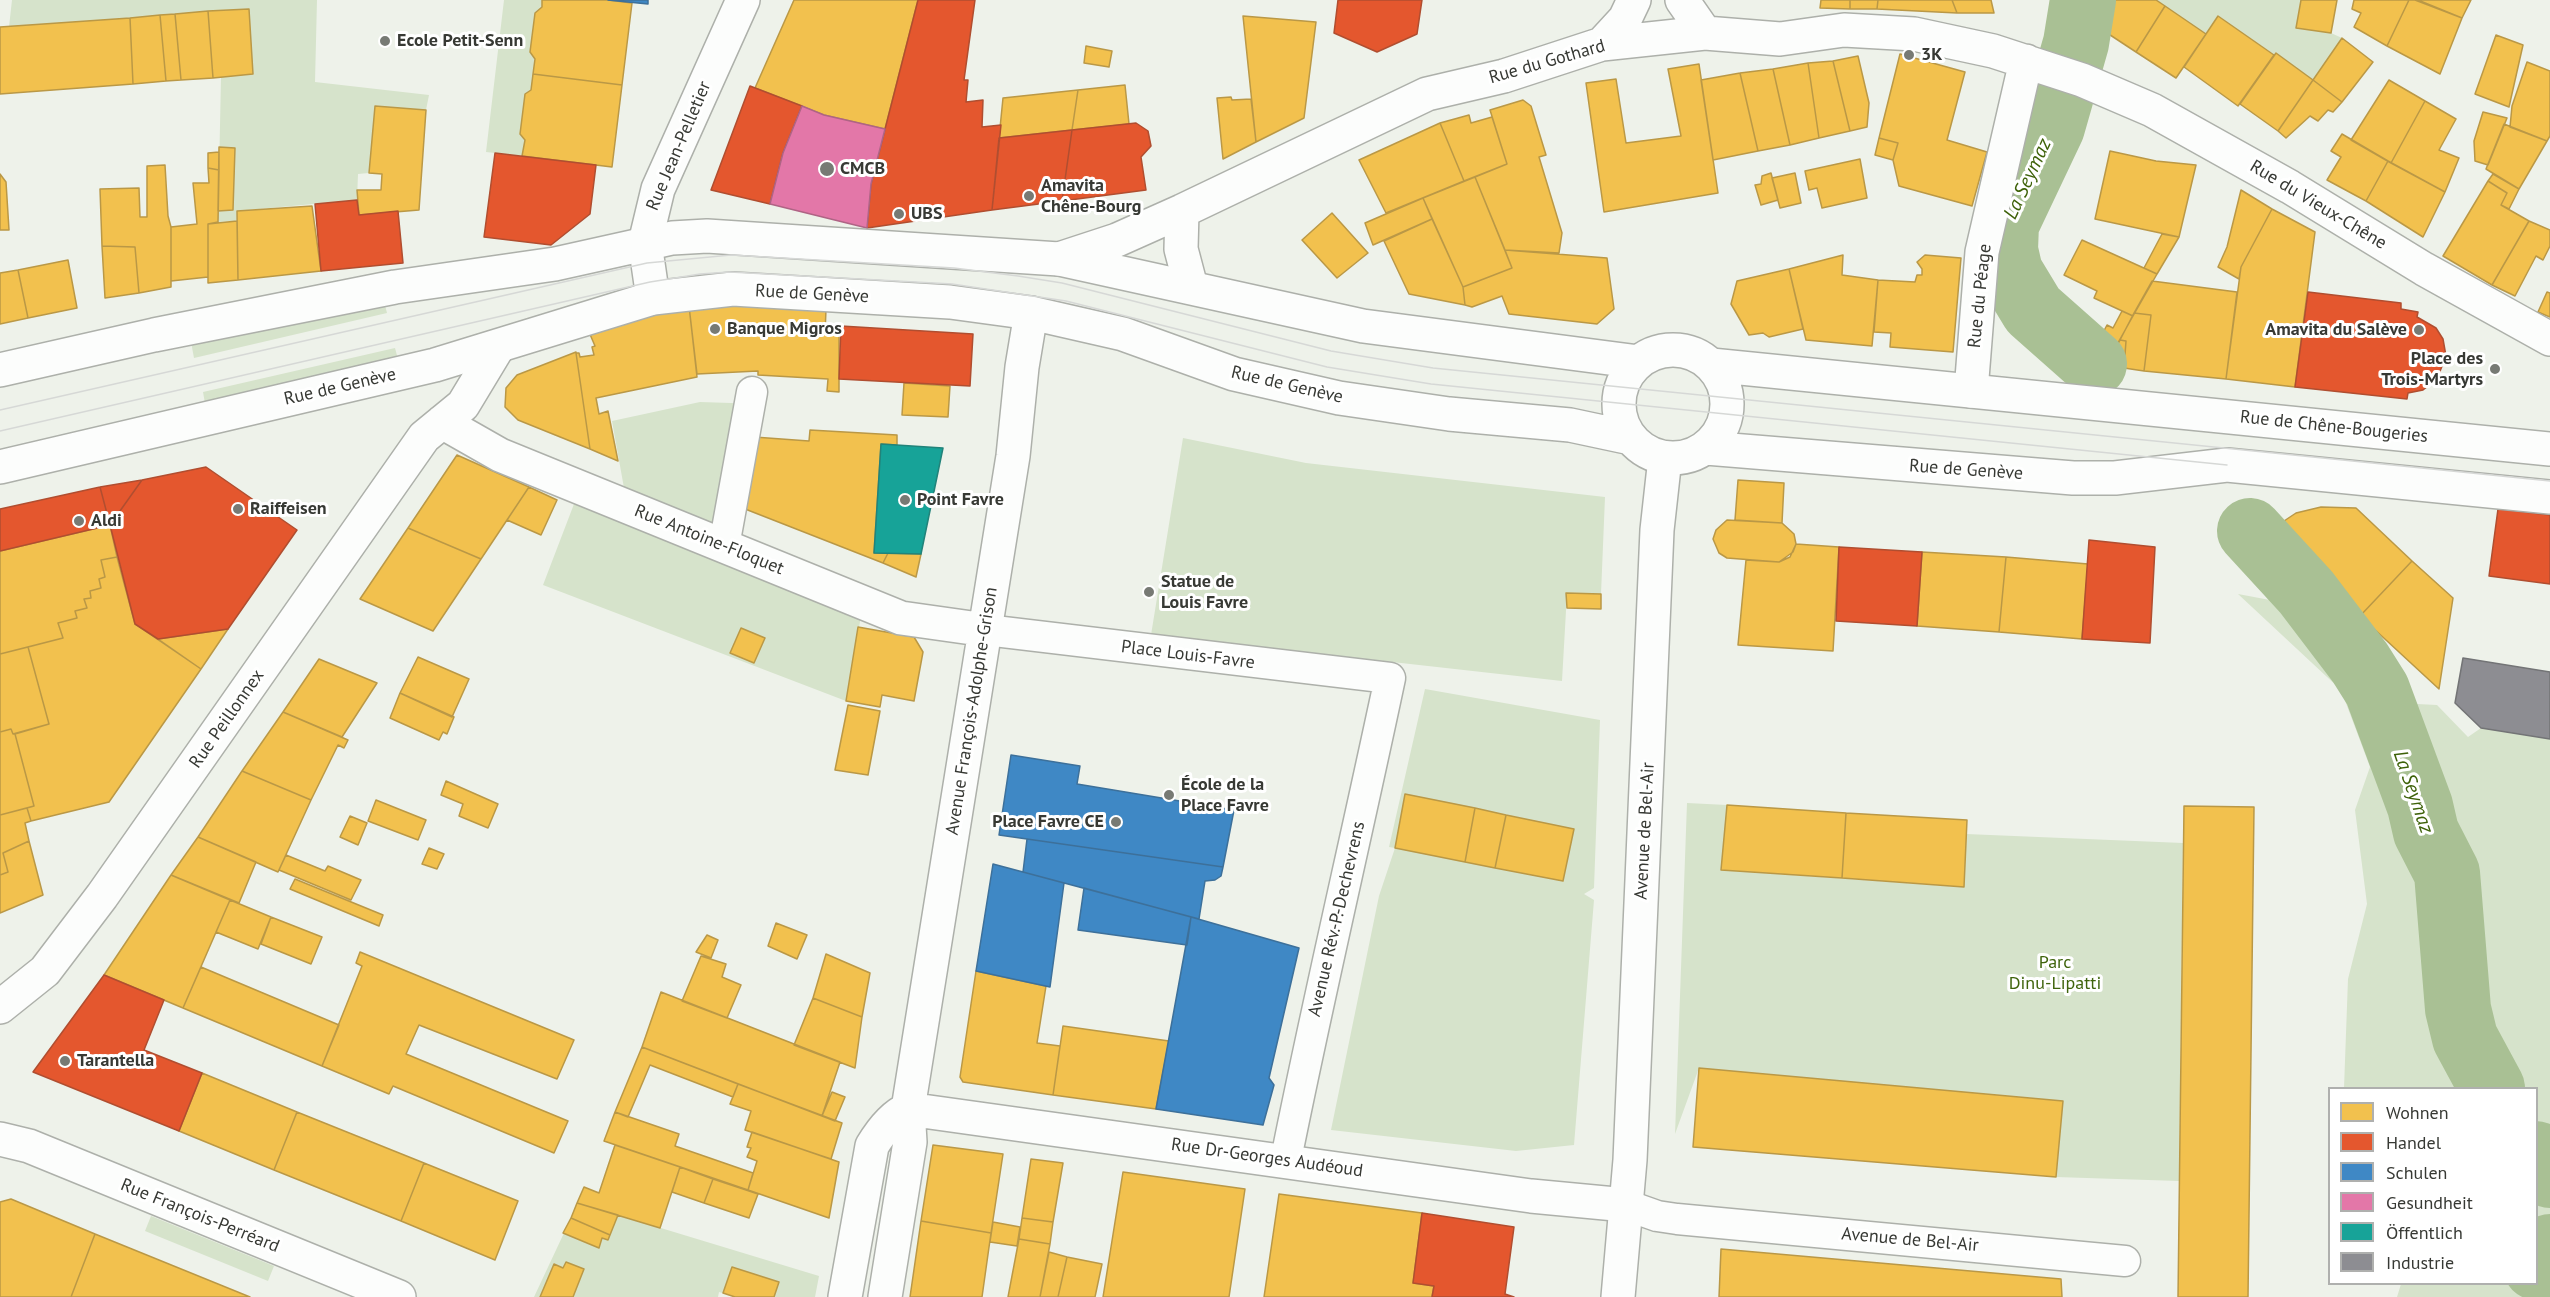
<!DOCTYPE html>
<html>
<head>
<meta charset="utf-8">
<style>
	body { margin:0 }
	#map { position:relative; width:2550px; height:1297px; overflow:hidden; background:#eef2ea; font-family:"PT Sans",sans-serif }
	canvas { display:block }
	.legend { position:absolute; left:2328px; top:1087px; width:210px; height:198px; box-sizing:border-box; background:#fff; border:2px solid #afb0ae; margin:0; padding:8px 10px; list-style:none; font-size:18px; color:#373934 }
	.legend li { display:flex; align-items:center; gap:12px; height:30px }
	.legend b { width:30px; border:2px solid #afb0ae }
</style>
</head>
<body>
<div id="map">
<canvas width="2550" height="1297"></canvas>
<ul class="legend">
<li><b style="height:16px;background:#f2c14e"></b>Wohnen</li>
<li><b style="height:16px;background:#e4572e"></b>Handel</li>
<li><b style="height:16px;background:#3f88c5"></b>Schulen</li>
<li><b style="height:16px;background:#e377a8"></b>Gesundheit</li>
<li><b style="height:16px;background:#17a398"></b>Öffentlich</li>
<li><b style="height:16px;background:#8d8d92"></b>Industrie</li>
</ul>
</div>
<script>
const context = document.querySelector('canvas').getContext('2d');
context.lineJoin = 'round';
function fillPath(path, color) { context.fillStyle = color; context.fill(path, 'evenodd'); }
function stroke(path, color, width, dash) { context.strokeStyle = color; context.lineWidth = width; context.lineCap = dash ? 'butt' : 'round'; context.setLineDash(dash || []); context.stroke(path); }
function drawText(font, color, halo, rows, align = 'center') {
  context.font = font + ' "PT Sans",sans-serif'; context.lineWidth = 6; context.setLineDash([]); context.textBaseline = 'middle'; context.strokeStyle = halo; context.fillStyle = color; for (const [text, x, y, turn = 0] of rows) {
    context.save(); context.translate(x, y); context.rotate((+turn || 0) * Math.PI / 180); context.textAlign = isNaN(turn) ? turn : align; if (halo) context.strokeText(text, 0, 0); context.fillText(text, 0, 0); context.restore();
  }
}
fillPath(new Path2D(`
	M12,0H317L315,82L429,95L426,110L375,107L369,173L358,174L357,200L237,211V221L218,222L221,77L253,74L248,9L9,27Z
	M504,0H542V7L535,13L530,52L535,59L531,90L525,95L520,134L525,140L522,156L486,152Z
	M2156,0H2301L2297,28L2331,33L2342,38L2313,80L2218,17L2206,34Z
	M384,301L387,313L194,358L191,342Z
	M395,348L399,363L206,409L203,392Z
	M700,402L762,404L726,563L861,616L846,701L543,585L574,504L610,518L624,488L612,421Z
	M1183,438L1306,463L1605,497L1601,594L1567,593L1562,681L1151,635Z
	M2238,594L2291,604L2377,702L2437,705L2468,737L2481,728L2550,739V1262L2529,1297H2397L2401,1284H2536V1088H2344L2348,979L2367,904L2355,810L2370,767L2341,690Z
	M1425,689L1600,720L1594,888L1584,894L1594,900L1574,1145L1516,1151L1331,1130L1379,896L1395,848L1389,847ZM1405,794L1574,829L1563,881L1395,848Z
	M1687,803L1727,805L1722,870L1963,887L1966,834L2183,843L2179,1181L2056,1177L1699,1068L1675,1134Z
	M618,1215L819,1276L815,1297H735L719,1292L718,1297H534L571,1218L610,1234Z
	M151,1216L274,1266L268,1281L145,1231Z`), '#d6e3cb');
const homes = new Path2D(`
	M542,0H608L632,3L622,85L533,74L535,59L530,52L535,13L542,7Z
	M794,0H918L885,129L824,115L755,88Z
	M1821,0H1850V9L1820,8Z
	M1850,0H1878L1877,9H1850Z
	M1878,0H1952L1957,13L1877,9Z
	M1952,0H1991L1994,13H1957Z
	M2108,0H2156L2165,6L2136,52L2098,27Z
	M2301,0H2337L2331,33L2296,28Z
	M2354,0H2409L2387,46L2354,27L2361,13L2352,9Z
	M2409,0H2415L2462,18L2440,74L2387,46Z
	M2418,0H2471L2462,18Z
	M2165,6L2206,34L2176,78L2136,52Z
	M249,9L253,74L213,78L208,11Z
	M208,11L213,78L181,80L175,14Z
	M175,14L181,80L166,81L160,15Z
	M160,15L166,81L133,84L130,18Z
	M1243,16L1316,22L1304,118L1256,142Z
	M2218,16L2274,55L2238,106L2184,67Z
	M130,18L133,84L0,94V27Z
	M2496,35L2523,45L2509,107L2475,94Z
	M2342,38L2373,62L2342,102L2313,80Z
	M1086,46L1112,51L1109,67L1084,63Z
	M2276,53L2313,80L2278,131L2240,104Z
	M1900,54L1965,72L1947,140L1987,152L1972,206L1899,186L1893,160L1898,143L1879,138Z
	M1858,56L1869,103L1867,127L1850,131L1833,61Z
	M1833,61L1850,131L1819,138L1808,63Z
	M2527,62L2550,71V136L2547,141L2510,127L2512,106Z
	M1808,63L1819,138L1790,145L1773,69Z
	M1699,64L1718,193L1604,212L1586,83L1616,79L1626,143L1681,136L1668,69Z
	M1773,69L1790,145L1758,151L1740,73Z
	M1740,73L1758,151L1713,160L1701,80Z
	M533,74L622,85L612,167L522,156L525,140L520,134L525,94L531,90Z
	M2313,80L2342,102L2333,112L2328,110L2318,121L2310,116L2286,138L2278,131Z
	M2389,80L2425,101L2391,163L2351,140Z
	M1125,85L1129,124L1072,130L1078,90Z
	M1078,90L1072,130L999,138L1003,98Z
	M1231,97L1232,100L1251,99L1256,142L1223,159L1217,98Z
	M1523,100L1531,106L1546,155L1539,157L1562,233L1559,253L1505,250L1475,177L1507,164L1490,110Z
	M2425,101L2456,119L2439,150L2459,158L2445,192L2391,163Z
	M375,106L426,110L419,210L359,215L357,190H381L382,174L369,173Z
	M2483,112L2507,118L2488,165L2475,161L2474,141Z
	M1469,115L1471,123L1492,117L1507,164L1464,181L1440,123Z
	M1440,123L1464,181L1386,213L1359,160Z
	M2504,124L2547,141L2519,189L2486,169Z
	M2342,134L2388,161L2366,201L2327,180L2341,157L2331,151Z
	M1879,138L1898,143L1893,160L1875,155Z
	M219,147L235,148L233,210L218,211Z
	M2110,151L2156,161L2196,165L2179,237L2095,219Z
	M219,152V170L208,168V153Z
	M1860,159L1867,198L1822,208L1817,188L1809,190L1805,171Z
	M2388,161L2445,192L2423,237L2366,201Z
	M165,165L168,216L171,227V287L139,293L135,247L102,246L100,189L139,188L140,217H147V166Z
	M208,168L219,170L218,222L208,224V277L171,281V227L197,224L193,183H209Z
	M1771,173L1778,200L1761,205L1755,185L1761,184L1762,176Z
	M1795,173L1801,203L1780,208L1772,178Z
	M0,174L6,182L9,230H0Z
	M2493,174L2519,189L2509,209L2501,205L2507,193L2488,181Z
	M1475,177L1512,268L1463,287L1423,198Z
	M2488,181L2507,193L2501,205L2529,221L2492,285L2443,256Z
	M2241,190L2272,209L2241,267L2239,279L2218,267L2227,247Z
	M1423,198L1432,219L1373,245L1365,223Z
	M312,206L321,271L238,280L237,211Z
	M2272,209L2315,232L2295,387L2226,379L2241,267Z
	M1332,213L1368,253L1337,278L1302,240Z
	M1432,219L1463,287L1465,305L1409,294L1384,241Z
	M237,221L238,280L208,283V224Z
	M2529,221L2550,230V246L2543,260L2536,256L2515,296L2492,285Z
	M2162,234L2179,237L2157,274L2144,268Z
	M2082,240L2157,274L2133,316L2094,298L2097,291L2064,275Z
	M102,246L135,247L139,293L105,298Z
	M1505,250L1607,258L1614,309L1597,324L1509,314L1502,296L1472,307L1465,305L1463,287L1512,268Z
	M1843,255L1842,275L1878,280L1872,346L1806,340L1789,269Z
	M1925,255L1961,258L1953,352L1890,347L1891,333L1874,332L1878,280L1915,282L1917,275H1922V269L1917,262Z
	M68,260L77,308L28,318L18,270Z
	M1789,269L1803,329L1769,337L1763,333L1749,335L1731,304L1737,281Z
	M18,270L28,318L0,324V273Z
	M2152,281L2237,292L2226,379L2144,371L2151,315L2134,313Z
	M2547,292L2550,293V317L2538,312Z
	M725,304L826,309L825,335H839V392L827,391L828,379L758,375V371L697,374L689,306Z
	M689,306L697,377L596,398L599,414L608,411L618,461L590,449L576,353H579L580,357L594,355L592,347L595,346L589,332L669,309Z
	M2122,311L2133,316L2110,357L2097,344L2107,325L2113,328Z
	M2134,313L2151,315L2144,371L2124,368L2126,341L2120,340Z
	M2120,340L2126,341L2124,368L2110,357Z
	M576,352V353L590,449L518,420L505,407L506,388L517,375Z
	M904,383L950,386L948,417L902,415Z
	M810,430L897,435V445L881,444L874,553H888L883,563L740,507L754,437L809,441Z
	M457,455L529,487L481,559L408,528Z
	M1738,480L1784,483L1782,523L1735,520Z
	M529,487L557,500L541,535L507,520Z
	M2321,507L2356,508L2412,561L2360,616L2269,531L2296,513Z
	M1727,520L1782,523L1794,534L1796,544L1793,552L1779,562L1727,558L1719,553L1713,539L1716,530Z
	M110,525L117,557L101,560L105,577L99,579L101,588L90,591L91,598L84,599L87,608L75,611L77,618L58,623L63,638L0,654V551Z
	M408,528L481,559L433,631L360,599Z
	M1796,544L1839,547L1833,651L1738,645L1746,560L1779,562L1790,557Z
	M1922,552L2006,557L1999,632L1917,626Z
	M888,553L921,554L916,577L883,563Z
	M117,557L135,624L201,669L109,802L31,821L27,808L34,806L15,734L49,724L28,647L63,638L58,623L77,618L75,611L87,608L84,599L91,598L90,591L101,588L99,579L105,577L101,560Z
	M2006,557L2088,564L2082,639L1999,632Z
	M2412,561L2453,598L2439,689L2360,616Z
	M1566,593L1601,594V609L1567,608Z
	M858,627L914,637L923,652L914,701L882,695L880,707L846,701Z
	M741,628L765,638L754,663L730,653Z
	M228,629L201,669L158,639Z
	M28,647L49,724L13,734L11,729L0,732V654Z
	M418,657L469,679L452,717L400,693Z
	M319,659L377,683L342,737L283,712Z
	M400,693L454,717L447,734L443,732L439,740L390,718Z
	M848,705L880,711L868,775L835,770Z
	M283,712L348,740L344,748L338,745L311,800L242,771Z
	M11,729L13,734H15L34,806L0,815V732Z
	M242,771L311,800L278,872L198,837Z
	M446,781L498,804L488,828L459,816L463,804L441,795Z
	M1405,794L1475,808L1465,862L1395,848Z
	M376,800L426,820L418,840L368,821Z
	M1727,805L1846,813L1842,878L1721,870Z
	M2184,806L2254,807L2248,1297H2178Z
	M27,808L31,821L25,823L29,841L3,853L8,872L0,875V815Z
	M1475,808L1506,815L1495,868L1465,862Z
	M1846,813L1967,820L1964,887L1842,878Z
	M1506,815L1574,829L1563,881L1495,868Z
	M350,816L367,823L358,845L340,837Z
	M198,837L256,862L239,903L171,875Z
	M29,841L43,895L0,913V875L8,872L3,853Z
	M429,848L444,854L437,869L422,864Z
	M286,855L325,871L328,866L361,880L351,900L279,870Z
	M171,875L230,900L183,1008L104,975Z
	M295,879L383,915L379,926L290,889Z
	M230,900L271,917L258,949L216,932Z
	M271,917L322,937L311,964L261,944Z
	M776,923L807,935L797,959L768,946Z
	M707,935L718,940L711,958L696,952Z
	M360,952L574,1040L557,1079L419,1025L406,1054L568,1121L554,1153L393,1086L389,1094L322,1066L362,966L356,963Z
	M826,954L870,973L862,1017L813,998Z
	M701,956L726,964L722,977L741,985L727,1018L682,1001Z
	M201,967L339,1025L322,1066L183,1008Z
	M976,971L1046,986L1037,1043L1060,1046L1053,1095L963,1082L960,1077Z
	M661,992L840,1062L822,1116L642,1047Z
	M813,998L862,1017L855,1068L794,1045Z
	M1063,1026L1169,1041L1156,1109L1053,1095Z
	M642,1047L738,1084L733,1097L650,1065L628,1117L615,1112Z
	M1699,1068L2063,1101L2056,1177L1693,1147Z
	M202,1073L297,1112L274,1170L179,1131Z
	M738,1084L842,1123L831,1159L745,1130L751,1111L730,1104Z
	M832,1092L845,1097L835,1121L822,1116Z
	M297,1112L424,1163L401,1221L274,1170Z
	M615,1112L679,1134L675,1146L753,1173L748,1190L604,1141Z
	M752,1132L839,1162L829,1218L748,1190L757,1161L747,1157L751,1148L747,1147Z
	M615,1145L680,1167L660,1228L577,1203L584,1187L599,1193Z
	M933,1145L1003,1154L991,1233L921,1221Z
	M1031,1159L1063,1163L1053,1222L1022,1218Z
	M424,1163L518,1201L495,1260L401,1221Z
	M680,1167L713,1179L704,1203L672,1192Z
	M1123,1172L1245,1189L1229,1297H1103Z
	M713,1179L758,1194L749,1218L704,1203Z
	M1279,1194L1422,1213L1413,1283L1434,1286L1432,1297H1264Z
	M11,1199L95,1234L71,1297H0V1202Z
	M577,1203L618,1215L610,1235L571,1218Z
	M571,1218L610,1235L608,1240L602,1238L599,1248L563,1233Z
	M1022,1218L1053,1222L1050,1244L1019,1239Z
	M921,1221L991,1233L982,1297H910Z
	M993,1222L1020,1227L1017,1246L990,1242Z
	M95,1234L250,1297H71Z
	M1019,1239L1050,1244L1040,1297H1008Z
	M1721,1249L2061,1279L2062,1297H1719Z
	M1049,1252L1067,1257L1058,1297H1040Z
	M1067,1257L1102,1264L1095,1297H1058Z
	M566,1262L584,1269L573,1297H540L554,1264L563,1268Z
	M732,1267L779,1282L774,1297H735L723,1293Z`);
fillPath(homes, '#f2c14e');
stroke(homes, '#ba9846', 1.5);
const shops = new Path2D(`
	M918,0H975L964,80H968L966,102L983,100L982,127L1001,125L992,210L867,228L871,184Z
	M1338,0H1422L1417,34L1377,52L1334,33Z
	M750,86L802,106L783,153L770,204L711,190Z
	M1136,123L1148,131L1151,146L1141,157L1146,190L1062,201L1072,130Z
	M1072,130L1062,201L992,210L999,138Z
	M495,153L596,165L590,214L551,245L484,237Z
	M357,200L359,215L398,211L403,263L321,271L315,204Z
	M2308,292L2401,303V309L2418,312L2417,317L2436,328L2443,339L2446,356L2437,379L2423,390L2408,393L2407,399L2295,387Z
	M841,326L973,334L970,386L839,379Z
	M206,467L297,530L228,629L158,639L135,624L110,525L142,480Z
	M142,480L110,525L100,487Z
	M100,487L110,525L0,551V509Z
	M2498,509L2550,515V584L2489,576Z
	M2089,540L2155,547L2150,643L2082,639Z
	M1839,547L1922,552L1917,626L1836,621Z
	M104,975L164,1000L144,1050L202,1073L179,1131L33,1072Z
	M1422,1213L1514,1227L1505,1294L1514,1297H1432L1434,1286L1413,1283Z`);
fillPath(shops, '#e4572e');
stroke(shops, '#b04e30', 1.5);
const schools = new Path2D(`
	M608,0H648V4Z
	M1011,755L1080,766L1077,784L1234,810L1223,867L999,835Z
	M1027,839L1223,867L1221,876L1215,880L1205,881L1199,919L1023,872Z
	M993,864L1064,883L1050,987L976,971Z
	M1084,888L1191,917L1187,945L1078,930Z
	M1191,917L1299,948L1269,1078L1274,1085L1263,1125L1156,1109Z`);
fillPath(schools, '#3f88c5');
stroke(schools, '#3d709a', 1.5);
const health = new Path2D(`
	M802,106L824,115L885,129L871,184L867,228L770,204L783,153Z`);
fillPath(health, '#e377a8');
stroke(health, '#af6485', 1.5);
const public = new Path2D(`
	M881,444L943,448L921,554L874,553Z`);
fillPath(public, '#17a398');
stroke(public, '#21837a', 1.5);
const industry = new Path2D(`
	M2463,658L2550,672V739L2481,728L2455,703Z`);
fillPath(industry, '#8d8d92');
stroke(industry, '#737476', 1.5);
stroke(new Path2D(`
	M2083,0L2076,43L2052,127L2006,224L2005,250L2010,272L2033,310L2094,364
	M2250,531L2306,592L2360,663L2377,690L2420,806L2426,832L2447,873L2458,1009L2465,1038L2492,1088
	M2536,1154L2544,1162L2550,1175
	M2536,1267L2550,1247`), '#a9c094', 66);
const pedestrian = new Path2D(`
	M724,546L752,392
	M986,630L1390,678C1356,839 1318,999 1286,1159
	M1626,1205L1657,1216L1677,1219L2125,1261`);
const minor = new Path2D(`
	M1682,0L1705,33
	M1602,44L1625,19L1634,0
	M1182,211L1181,249L1191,287
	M1059,259L1117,240L1182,211L1427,94L1504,76L1602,44L1705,33L1780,39L1844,30L1914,34L1993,51L2082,80L2152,110L2290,187L2424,269L2550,339
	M1971,391L1982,252L2026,61
	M442,422L500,455L901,618L986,630
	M0,1007L45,971L102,896L424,437L463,405L498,347
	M908,1109L1531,1196L1626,1205
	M0,1139L29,1146L399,1297
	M845,1297L872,1146C881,1131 892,1116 908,1109
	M885,1297L910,1142L908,1109L1013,456L1022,367L1031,313`);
const tertiary = new Path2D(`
	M653,298L645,243L658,189L743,0
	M1618,1297L1630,1160L1657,530L1665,458`);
const secondary = new Path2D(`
	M1619 404a54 54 0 1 1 108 0a54 54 0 1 1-108 0Z
	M1711,365L2550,449
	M0,370L154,335L395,287L555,264L672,238L707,236L1059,259L1363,326L1639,362
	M1706,448L2073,478H2115L2227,465L2550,497
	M0,467L435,365L653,298L733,289L950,302L1031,313L1123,334L1234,374L1339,398L1449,414L1570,425L1631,438`);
stroke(pedestrian, '#adb0aa', 33);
stroke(minor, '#adb0aa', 36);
stroke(tertiary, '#adb0aa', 36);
stroke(secondary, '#adb0aa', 36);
stroke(pedestrian, '#fcfdfc', 30);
stroke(minor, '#fcfdfc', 33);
stroke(tertiary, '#fcfdfc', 33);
stroke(secondary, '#fcfdfc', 33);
stroke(new Path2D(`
	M0,410L647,263L731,255L954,268L1018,276L1062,283L1331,351L1433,368L2550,481
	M0,431L650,282L700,274L730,272L952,284L1066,301L1327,367L1431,384L2227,465`), '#d6d8d6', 1.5);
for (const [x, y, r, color] of [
	[385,41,6,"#777a74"],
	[1909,55,6,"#777a74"],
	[827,169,8,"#777a74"],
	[1029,196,6,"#777a74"],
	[899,214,6,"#777a74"],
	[715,329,6,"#777a74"],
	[2419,330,6,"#777a74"],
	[2495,369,6,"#777a74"],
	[905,500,6,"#777a74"],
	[238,509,6,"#777a74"],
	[79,521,6,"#777a74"],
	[1149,592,6,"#777a74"],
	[1169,795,6,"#777a74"],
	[1116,822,6,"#777a74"],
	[65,1061,6,"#777a74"]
]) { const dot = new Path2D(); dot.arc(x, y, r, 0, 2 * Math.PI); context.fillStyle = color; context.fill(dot); stroke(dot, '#fff', 2); }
drawText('bold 18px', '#373934', '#fff', [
	["Ecole Petit-Senn",397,41],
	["3K",1921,55],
	["CMCB",840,169],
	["Amavita",1041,186],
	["Chêne-Bourg",1041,207],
	["UBS",911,214],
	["Banque Migros",727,329],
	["Amavita du Salève",2407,330,"right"],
	["Place des",2483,359,"right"],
	["Trois-Martyrs",2483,380,"right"],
	["Point Favre",917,500],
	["Raiffeisen",250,509],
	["Aldi",91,521],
	["Statue de",1161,582],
	["Louis Favre",1161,603],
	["École de la",1181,785],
	["Place Favre",1181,806],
	["Place Favre CE",1104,822,"right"],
	["Tarantella",77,1061]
], 'left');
drawText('18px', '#373934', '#fff', [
	["Rue du Gothard",1547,62,-16],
	["Rue Jean-Pelletier",679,146,-67],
	["Rue du Vieux-Chêne",2318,205,31],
	["Rue de Genève",812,294,3],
	["Rue du Péage",1980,296,-84],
	["Rue de Genève",1287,385,13],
	["Rue de Genève",340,387,-13],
	["Rue de Chêne-Bougeries",2334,427,6],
	["Rue de Genève",1966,470,4],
	["Rue Antoine-Floquet",709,540,22],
	["Place Louis-Favre",1188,655,7],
	["Avenue François-Adolphe-Grison",972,711,-81],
	["Rue Peillonnex",227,719,-55],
	["Avenue de Bel-Air",1645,831,-87],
	["Avenue Rév.-P.-Dechevrens",1337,919,-77],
	["Rue Dr-Georges Audéoud",1267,1158,8],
	["Rue François-Perréard",200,1216,22],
	["Avenue de Bel-Air",1910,1240,5]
]);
drawText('18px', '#3f640c', '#fff', [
	["Parc",2055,963],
	["Dinu-Lipatti",2055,984]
]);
drawText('italic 20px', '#3e6209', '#fff', [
	["La Seymaz",2028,179,-65],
	["La Seymaz",2413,792,71]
]);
</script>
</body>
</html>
